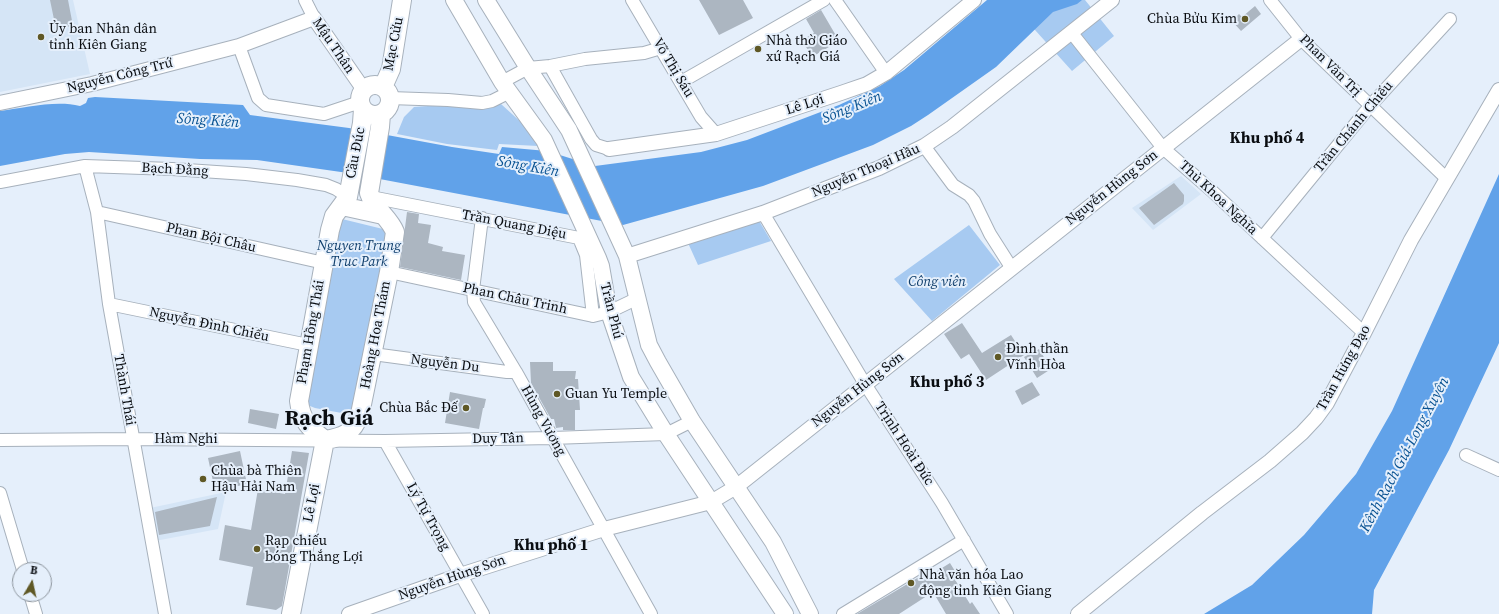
<!DOCTYPE html>
<html>
<head>
<meta charset="utf-8">
<style>
	body { margin:0 }
	#map { position:relative; width:1499px; height:614px; overflow:hidden; background:#e5effb; font-family:"Source Serif 4",serif }
	canvas { display:block }
	.north { position:absolute; left:12px; top:562px; width:40px; height:40px; box-sizing:border-box; background:#e5effb; border:1px solid #8d959d; border-radius:50%; rotate:9deg; font-size:11px; font-weight:700; line-height:16px; text-align:center; color:#0a0d11 }
	.north::after { content:''; display:block; margin:auto; width:14px; height:18px; background:#5f5825; clip-path:polygon(50% 0,100% 100%,50% 72%,0 100%) }
</style>
</head>
<body>
<div id="map">
<canvas width="1499" height="614"></canvas>
<div class="north">B</div>
</div>
<script>
const context = document.querySelector('canvas').getContext('2d');
context.lineJoin = 'round';
function fillPath(path, color) { context.fillStyle = color; context.fill(path, 'evenodd'); }
function stroke(path, color, width, dash) { context.strokeStyle = color; context.lineWidth = width; context.lineCap = dash ? 'butt' : 'round'; context.setLineDash(dash || []); context.stroke(path); }
function drawText(font, color, halo, rows, align = 'center') {
  context.font = font + ' "Source Serif 4",serif'; context.lineWidth = 4; context.setLineDash([]); context.textBaseline = 'middle'; context.strokeStyle = halo; context.fillStyle = color; for (const [text, x, y, turn = 0] of rows) {
    context.save(); context.translate(x, y); context.rotate((+turn || 0) * Math.PI / 180); context.textAlign = isNaN(turn) ? turn : align; if (halo) context.strokeText(text, 0, 0); context.fillText(text, 0, 0); context.restore();
  }
}
fillPath(new Path2D(`
	M0,0H73L90,74L0,92Z
	M1181,176L1201,194L1153,230L1132,208Z
	M226,492L218,529L155,541L150,508Z`), '#d5e5f6');
fillPath(new Path2D(`
	M1054,0H1085L1114,36L1072,71L1026,20Z
	M501,104L534,134L538,146L499,144L497,150L447,144L397,134L404,117L414,107L441,105L472,107Z
	M342,219L387,230L390,232L354,414H347L315,408L310,406L306,402L335,225Z
	M758,219L771,241L698,265L688,243Z
	M969,225L1000,265L932,321L894,279Z`), '#a7caf1');
fillPath(new Path2D(`
	M987,0H1082L1077,4L1053,12L996,67L928,115L911,126L873,145L763,186L623,225L348,173L257,160L200,159L89,152L65,154L0,166V111C25,108 55,100 80,106L86,103L88,98L95,97L243,105L250,115L349,128L452,147L499,154L502,147L547,151L595,166L701,152L747,140L839,105L880,86L904,70Z
	M1499,174V343L1449,450L1374,590L1372,614H1204L1252,585L1304,535L1356,474L1392,411Z`), '#61a2e9');
fillPath(new Path2D(`
	M50,0H68L73,26L56,29Z
	M699,0H743L753,18L719,35Z
	M1255,6L1261,14L1241,31L1232,21L1239,14L1242,17Z
	M821,10L838,39L828,45L829,47L812,57L802,40L814,33L806,19Z
	M1174,183L1184,195V201L1183,204L1154,225L1139,208Z
	M407,212L419,214L418,223L431,225L428,243L443,247L442,251L465,255L461,280L400,267Z
	M962,323L982,353L1011,335L1024,355L986,380L969,354L961,359L944,334Z
	M1039,349L1051,369L1037,378L1024,357Z
	M530,362H553V371H576L575,379H578L580,410H575V430H563V427L556,428L554,419H551L531,383Z
	M1032,382L1040,395L1022,405L1015,391Z
	M450,392L486,399L484,408H483L479,429L445,423Z
	M250,409L279,414L276,429L248,423Z
	M240,451L247,484L215,491L208,458Z
	M292,451L309,453L282,606L276,610L246,605L253,567L219,560L225,525L251,530L258,489L285,494Z
	M217,497L210,526L159,535L155,512Z
	M950,563L958,576L954,578L970,604L972,602L980,614H946L933,592L899,614H857L919,577L921,581Z`), '#acb6c1');
const minor = new Path2D(`
	M305,0L314,18
	M632,0L701,117L716,134
	M835,0L886,73
	M1270,0L1301,39L1446,178
	M1071,32L1163,148L1212,191L1262,238L1364,333
	M239,46L258,98L266,105L324,114L360,102
	M550,66L591,139L596,145L609,149
	M502,82L528,68L550,66L585,59L644,53L661,48
	M681,82L824,0
	M390,98L448,100L482,103L492,101L510,92
	M924,146L953,185L969,195L974,201L990,234L1011,267
	M85,166L97,212L109,304L165,614
	M0,182L85,166L172,169L246,174L297,180L326,185L336,189L348,197
	M371,197L579,238L586,255L593,316
	M97,212L324,263
	M763,213L865,384L942,503L1007,614
	M482,218L473,290L474,302L516,372L651,614
	M1262,238L1370,106L1450,19
	M389,272L593,316L609,312L638,298
	M109,304L308,345
	M373,354L507,372H516
	M0,440L133,439L385,441L552,438L666,434L692,421
	M385,441L483,614
	M1466,455L1499,470
	M0,493L23,570
	M30,594L36,614
	M843,614L964,540`);
const tertiary = new Path2D(`
	M0,103L92,84L239,46L314,18L364,90
	M609,149L716,134L841,93L867,84L886,73L974,0
	M627,256L763,213L879,168L924,146L952,127L1112,0
	M349,614L460,575L604,529L711,502L736,487L1301,39
	M1078,614L1202,513L1270,461L1302,433L1316,418L1327,403L1364,333L1411,240L1499,90`);
const secondary = new Path2D(`
	M454,0L502,82L544,140L598,258L601,266L609,312L631,377L666,434L785,614
	M486,0L528,68L569,130L627,256L649,345L658,362L692,421L773,542L810,614`);
const primary = new Path2D(`
	M360 100a15 15 0 1 1 30 0a15 15 0 1 1-30 0Z
	M383,87L391,69L402,0
	M342,206L383,215
	M325,440C344,437 353,433 360,414L389,272L395,232C389,217 374,209 369,193L380,127L381,114
	M325,440C310,429 301,420 299,401L330,230L334,216L348,197L362,123L363,109
	M291,614L325,440`);
stroke(minor, '#a7b1bc', 14);
stroke(tertiary, '#a7b1bc', 16);
stroke(secondary, '#a7b1bc', 18);
stroke(primary, '#a7b1bc', 20);
stroke(minor, '#fff', 12);
stroke(tertiary, '#fff', 14);
stroke(secondary, '#fff', 16);
stroke(primary, '#fff', 18);
for (const [x, y, r, color] of [
	[1245,19,4,"#5f5825"],
	[41,37,4,"#5f5825"],
	[758,49,4,"#5f5825"],
	[998,357,4,"#5f5825"],
	[557,394,4,"#5f5825"],
	[466,408,4,"#5f5825"],
	[203,479,4,"#5f5825"],
	[257,549,4,"#5f5825"],
	[911,583,4,"#5f5825"]
]) { const dot = new Path2D(); dot.arc(x, y, r, 0, 2 * Math.PI); context.fillStyle = color; context.fill(dot); stroke(dot, '#e5effb', 1.5); }
drawText('14px', '#0a0d11', '#e5effb', [
	["Chùa Bửu Kim",1237,19,"right"],
	["Ủy ban Nhân dân",49,29],
	["tỉnh Kiên Giang",49,45],
	["Nhà thờ Giáo",766,41],
	["xứ Rạch Giá",766,57],
	["Đình thần",1006,349],
	["Vĩnh Hòa",1006,365],
	["Guan Yu Temple",565,394],
	["Chùa Bắc Đế",458,408,"right"],
	["Chùa bà Thiên",211,471],
	["Hậu Hải Nam",211,487],
	["Rạp chiếu",265,541],
	["bóng Thắng Lợi",265,557],
	["Nhà văn hóa Lao",919,575],
	["động tỉnh Kiên Giang",919,591]
], 'left');
drawText('14px', '#0a0d11', '#e5effb', [
	["Mạc Cửu",394,44,-79],
	["Mậu Thân",333,46,56],
	["Phan Văn Trị",1330,66,45],
	["Võ Thị Sáu",673,68,59],
	["Nguyễn Công Trứ",120,76,-14],
	["Lê Lợi",805,105,-18],
	["Trần Chánh Chiếu",1354,127,-50],
	["Cầu Đúc",356,153,-79],
	["Bạch Đằng",175,170,3],
	["Nguyễn Thoại Hầu",866,171,-23],
	["Nguyễn Hùng Sơn",1112,188,-38],
	["Thủ Khoa Nghĩa",1218,198,43],
	["Trần Quang Diệu",514,225,11],
	["Phan Bội Châu",211,238,13],
	["Phan Châu Trinh",515,299,12],
	["Trần Phú",611,311,76],
	["Nguyễn Đình Chiểu",209,325,12],
	["Phạm Hồng Thái",311,332,-80],
	["Hoàng Hoa Thám",376,335,-79],
	["Nguyễn Du",445,364,7],
	["Trần Hưng Đạo",1344,368,-61],
	["Thành Thái",124,390,80],
	["Nguyễn Hùng Sơn",858,390,-38],
	["Hùng Vương",543,421,61],
	["Hàm Nghi",186,439],
	["Duy Tân",498,439,-1],
	["Trịnh Hoài Đức",904,444,57],
	["Lê Lợi",312,503,-79],
	["Lý Tự Trọng",428,517,61],
	["Nguyễn Hùng Sơn",452,578,-19]
]);
drawText('italic 14px', '#0f3e6c', '#e5effb', [
	["Nguyen Trung",359,246],
	["Truc Park",359,262],
	["Công viên",937,282]
]);
drawText('italic 15px', '#085292', '#e5effb', [
	["Sông Kiên",852,108,-22],
	["Sông Kiên",208,121,4],
	["Sông Kiên",528,167,10],
	["Kênh Rạch Giá-Long Xuyên",1405,455,-62]
]);
drawText('bold 16px', '#0a0d11', '#e5effb', [
	["Khu phố 4",1267,139],
	["Khu phố 3",947,383],
	["Khu phố 1",551,546]
]);
drawText('bold 22px', '#0a0d11', '#e5effb', [
	["Rạch Giá",329,419]
]);
</script>
</body>
</html>
